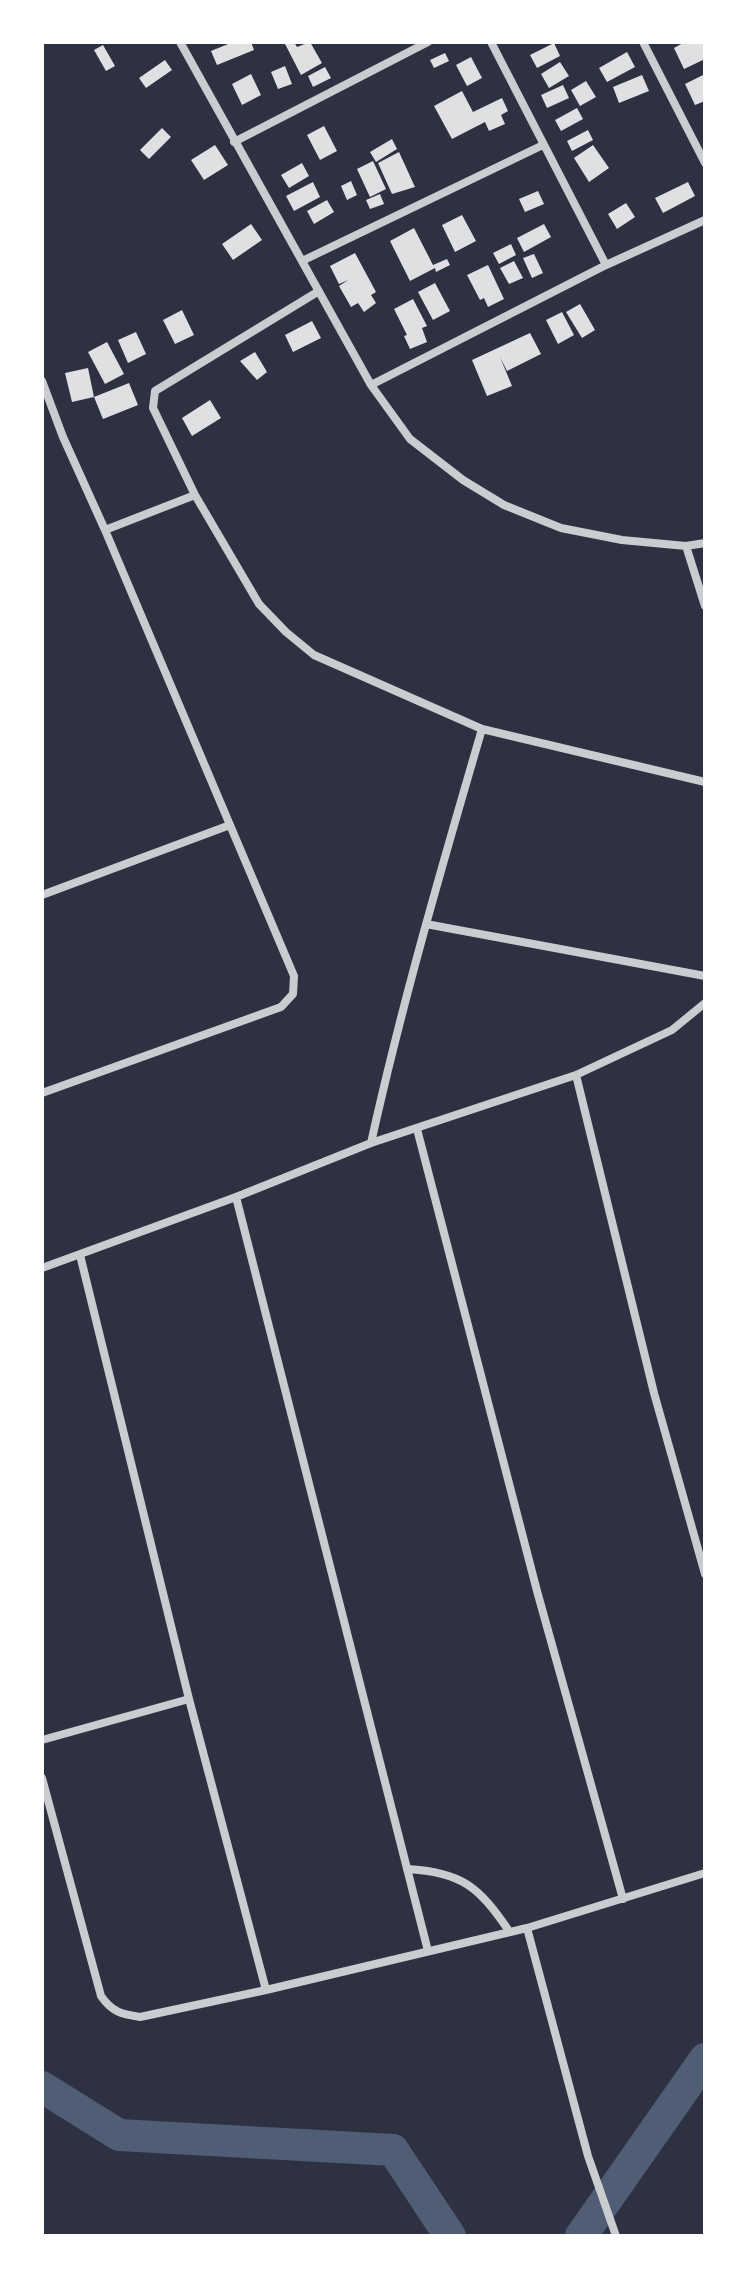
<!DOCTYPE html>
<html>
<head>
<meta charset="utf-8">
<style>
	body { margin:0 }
	#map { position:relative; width:747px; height:2278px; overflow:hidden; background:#2d3142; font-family:"Golos Text",sans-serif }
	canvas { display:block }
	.frame { position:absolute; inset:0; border:44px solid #fff; pointer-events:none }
</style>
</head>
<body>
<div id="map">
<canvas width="747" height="2278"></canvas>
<div class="frame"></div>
</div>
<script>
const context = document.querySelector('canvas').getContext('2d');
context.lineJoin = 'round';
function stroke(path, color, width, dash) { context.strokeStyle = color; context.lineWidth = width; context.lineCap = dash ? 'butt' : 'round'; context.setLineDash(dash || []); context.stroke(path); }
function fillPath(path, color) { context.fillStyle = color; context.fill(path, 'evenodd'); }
stroke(new Path2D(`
	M42,2087L119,2135L393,2150L450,2236
	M581,2236L705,2059`), '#4f5d75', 32);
fillPath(new Path2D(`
	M233,42H251L254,50L217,65L211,51Z
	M284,42H294L297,47L310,42L322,63L301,75Z
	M685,42H705V59L684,69L674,48Z
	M554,43L560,56L537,68L530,55Z
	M103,45L115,66L106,71L94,50Z
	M627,52L635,67L607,82L599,68Z
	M445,53L449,61L434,68L430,60Z
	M471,57L482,78L467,86L456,65Z
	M165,60L172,70L146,88L139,78Z
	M560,62L569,76L549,88L541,74Z
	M285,66L292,84L278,89L271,72Z
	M325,67L331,78L313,87L308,76Z
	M251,74L261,95L242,105L232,84Z
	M705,74V101L695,105L685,84Z
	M642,75L649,91L619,103L613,87Z
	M586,81L596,97L580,106L571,90Z
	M563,85L569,98L547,108L541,95Z
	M462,91L473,112L502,98L508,111L501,115L505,124L489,131L485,122L452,139L434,106Z
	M577,108L583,119L561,131L555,120Z
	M324,126L337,151L320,160L307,135Z
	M162,128L171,137L149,159L140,150Z
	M588,130L593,140L572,151L567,141Z
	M392,139L397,149L376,162L370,152Z
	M215,145L228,165L204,180L191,160Z
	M593,145L609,168L589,182L574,158Z
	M399,152L415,187L392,194L378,163Z
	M373,161L386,189L370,197L357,169Z
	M302,163L309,176L289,188L281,175Z
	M351,181L357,195L347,200L341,186Z
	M313,182L320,197L294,211L286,196Z
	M688,182L695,196L663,213L655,198Z
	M538,191L544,204L525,212L519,199Z
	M380,194L384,204L370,209L366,200Z
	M327,200L334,212L314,224L307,211Z
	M626,203L635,217L617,229L608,214Z
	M462,215L476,241L455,252L442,225Z
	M251,224L262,240L233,260L222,244Z
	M544,224L551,237L524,252L517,238Z
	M414,228L433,265L447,259L450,265L436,272L435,268L410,281L390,241Z
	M511,244L516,255L499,264L493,253Z
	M355,253L376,292L371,295L376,303L364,312L358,303L351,307L339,286L348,280L339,284L330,266Z
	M534,254L543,273L532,278L523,258Z
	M514,261L523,278L509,284L500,268Z
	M488,265L504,299L488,307L484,298L480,300L467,275Z
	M435,283L450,311L433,320L418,292Z
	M413,299L427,326L422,328L427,342L410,349L404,336L407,335L394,309Z
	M580,304L595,330L582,338L566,312Z
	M182,310L194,335L175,344L163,320Z
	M562,312L574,335L558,344L546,320Z
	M312,321L321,338L293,352L285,335Z
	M136,332L146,354L128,363L118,340Z
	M530,333L541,354L507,371L500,357L512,386L487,396L472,360Z
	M107,342L124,374L105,384L88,352Z
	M255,352L267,372L257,380L240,361Z
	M88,368L94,397L72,402L65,373Z
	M129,383L138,405L103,419L94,397Z
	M210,400L221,418L192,436L182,418Z`), '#e0e0e3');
stroke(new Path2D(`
	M180,42L371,385L410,439L463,480L504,505L561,528L622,540L686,546L705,543
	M491,42L606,265
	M643,42L705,163
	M234,142L428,42
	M302,261L543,145
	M319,291L155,391L153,408L195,495L259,604L286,632L314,655L482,729L705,782
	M42,381L63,437L105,530L294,976L293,994L281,1007L42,1093
	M371,385L606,265L705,220
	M105,530L195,495
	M686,546L705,606
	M42,895L230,825
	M426,924L705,976
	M576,1075L654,1393L705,1574
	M417,1129L537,1591L623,1899
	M371,1143C402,1003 442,866 482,729
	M236,1197L428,1951
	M80,1255L189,1699L266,1990
	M42,1268L236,1197L371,1143L576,1075L672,1030L705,1003
	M42,1740L189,1699
	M42,1778L101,1996C112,2012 121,2014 140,2017L266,1990L527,1928L705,1873
	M407,1869C462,1872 479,1887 509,1931
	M527,1928L588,2156L616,2236`), '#caccd0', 8);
</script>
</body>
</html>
